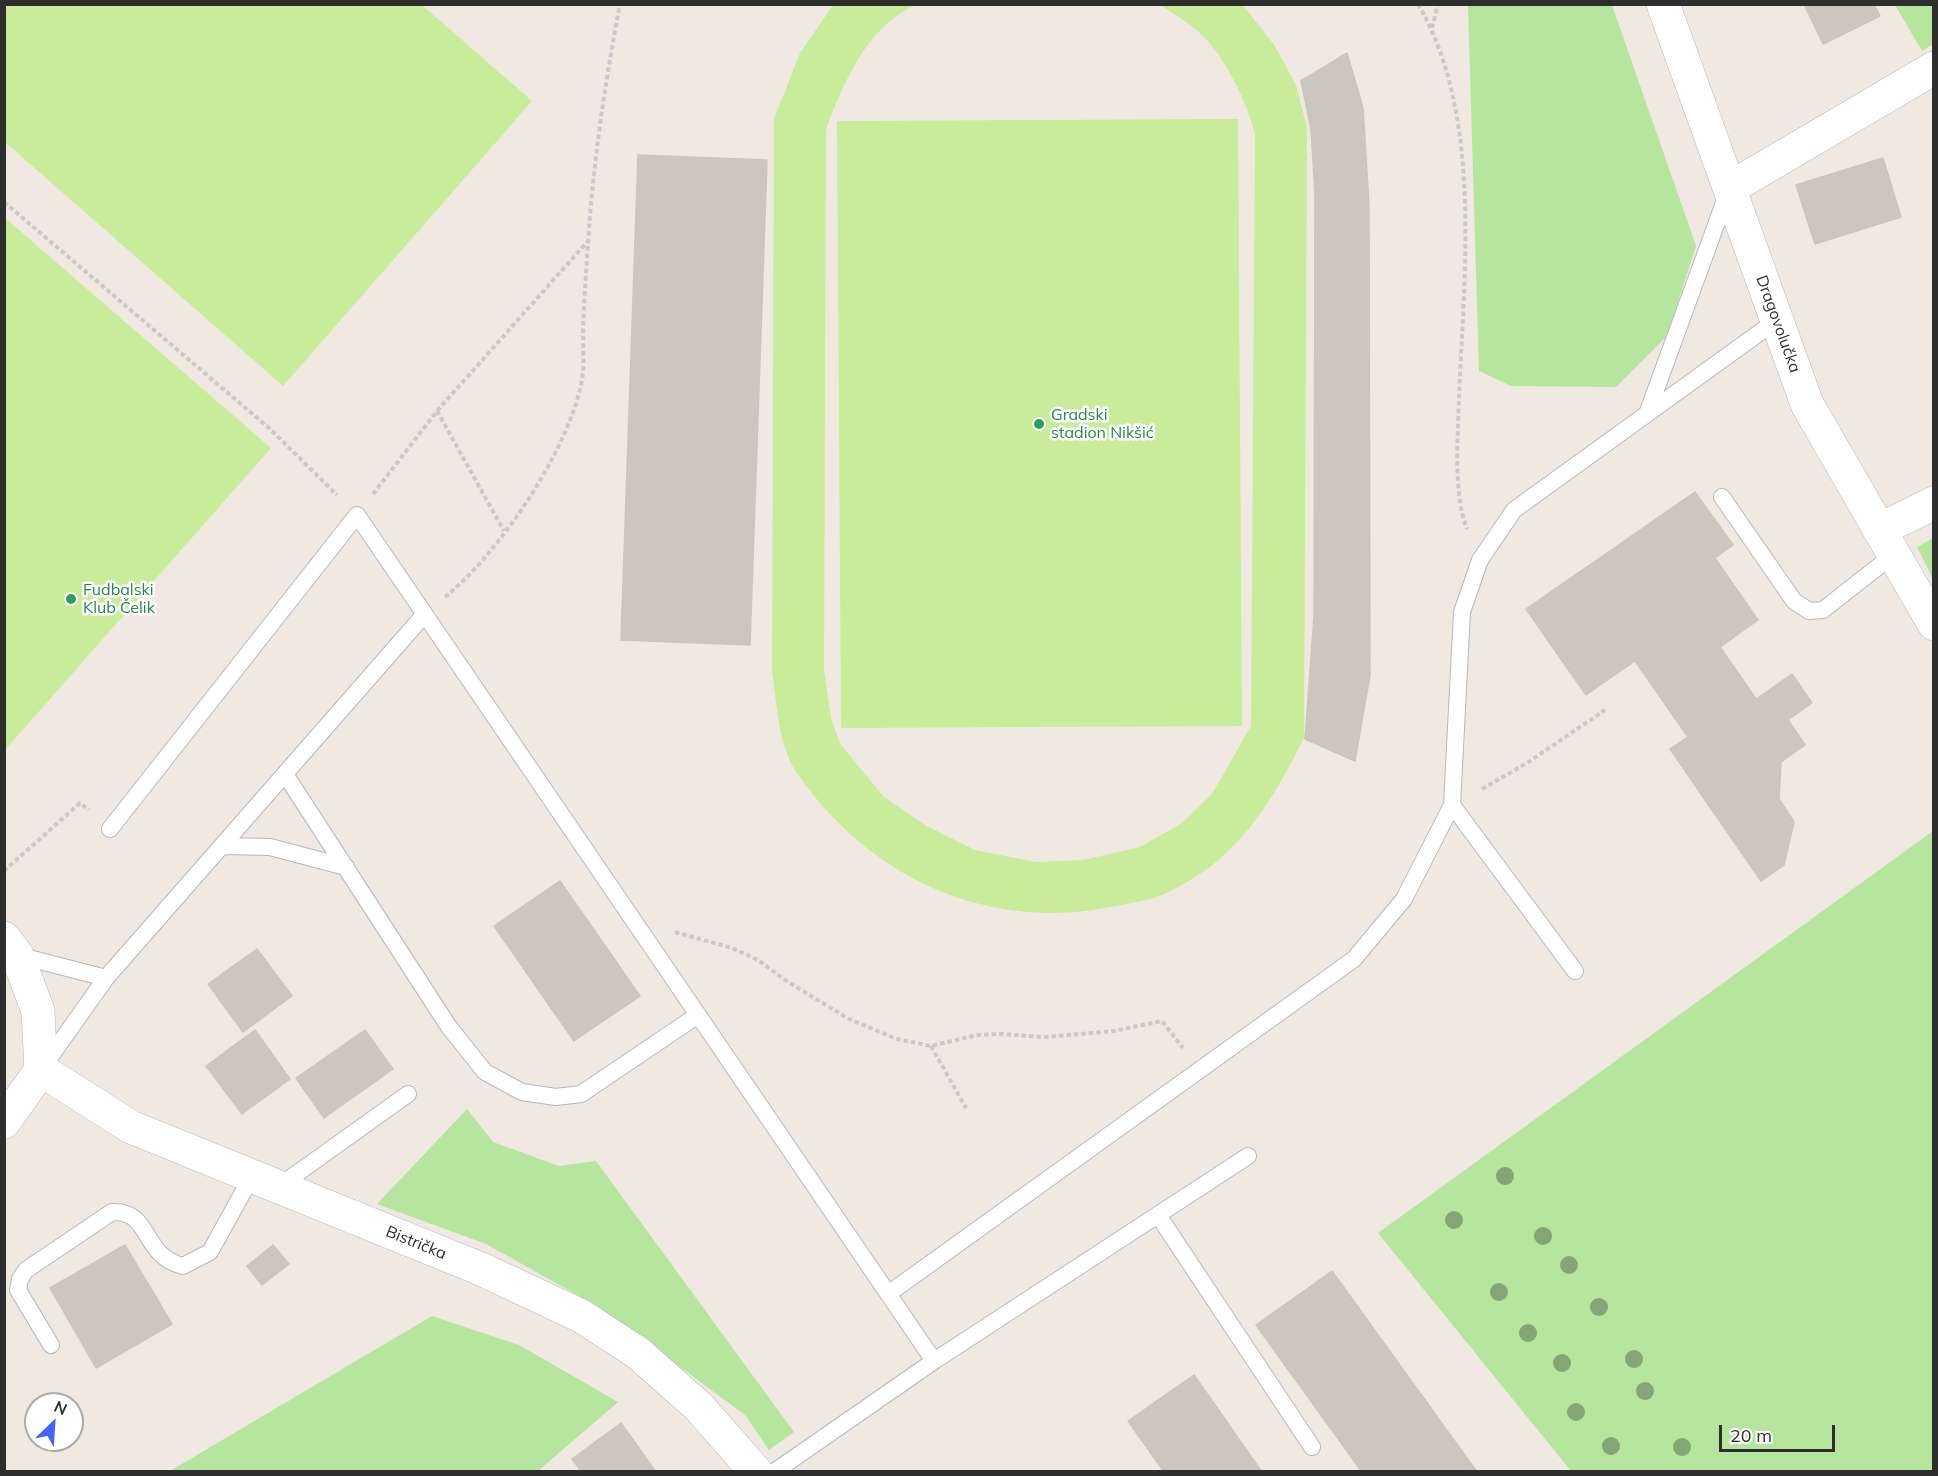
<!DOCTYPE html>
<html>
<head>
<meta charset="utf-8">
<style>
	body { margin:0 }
	#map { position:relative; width:1938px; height:1476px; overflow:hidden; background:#efe9e1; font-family:Mulish,sans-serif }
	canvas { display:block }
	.frame { position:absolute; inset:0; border:6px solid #2e2e2e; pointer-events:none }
	.north { position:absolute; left:24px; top:1392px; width:60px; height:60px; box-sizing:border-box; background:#fff; border:2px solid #ababab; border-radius:50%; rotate:25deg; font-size:16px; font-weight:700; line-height:24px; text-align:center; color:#2e2e2e }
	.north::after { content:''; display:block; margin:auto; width:21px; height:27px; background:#4264fb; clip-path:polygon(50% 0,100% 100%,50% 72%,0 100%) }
	.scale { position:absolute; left:1719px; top:1425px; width:116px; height:27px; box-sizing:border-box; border:3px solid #2e2e2e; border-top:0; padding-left:8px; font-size:18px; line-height:21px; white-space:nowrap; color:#2e2e2e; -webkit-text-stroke:4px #fff; paint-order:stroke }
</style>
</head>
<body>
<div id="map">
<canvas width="1938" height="1476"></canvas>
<div class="frame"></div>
<div class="north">N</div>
<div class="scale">20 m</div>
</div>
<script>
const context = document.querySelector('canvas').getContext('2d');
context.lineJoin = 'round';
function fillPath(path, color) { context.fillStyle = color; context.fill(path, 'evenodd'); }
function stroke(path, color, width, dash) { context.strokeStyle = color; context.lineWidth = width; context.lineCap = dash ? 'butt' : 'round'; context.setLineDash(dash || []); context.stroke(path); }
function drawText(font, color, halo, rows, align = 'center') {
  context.font = font + ' Mulish,sans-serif'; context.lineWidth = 5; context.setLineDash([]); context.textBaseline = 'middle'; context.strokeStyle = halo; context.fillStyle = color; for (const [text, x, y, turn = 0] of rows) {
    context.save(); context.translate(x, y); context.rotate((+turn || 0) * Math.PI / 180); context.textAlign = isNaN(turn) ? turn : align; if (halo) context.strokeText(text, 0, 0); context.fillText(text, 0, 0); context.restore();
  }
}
fillPath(new Path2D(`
	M1468,5H1612L1696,246L1667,336L1616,387L1511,386L1479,371Z
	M1895,5H1933V44L1922,51Z
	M1933,538V579L1917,547Z
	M1933,831V1471H1571L1378,1233Z
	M467,1109L493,1142L559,1166L596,1161L794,1432L769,1450L745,1415L599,1307L486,1244L377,1204Z
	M432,1316L519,1345L618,1402L538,1471H170Z`), '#b6e59e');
fillPath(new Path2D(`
	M5,4L422,5L532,101L283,386L5,142Z
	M833,5H915C866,28 844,82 826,129L824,669L831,719L841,745L884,797L925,825L975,850L1036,862L1083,860L1140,847L1182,823L1212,794L1251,726L1255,134C1246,100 1225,56 1199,32C1187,22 1173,13 1160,5H1243L1275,46L1296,85L1307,127L1304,738C1280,785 1256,829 1215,863C1200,875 1178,888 1160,896C1147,901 1130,903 1116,906C989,933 870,879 797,773C778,745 777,705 772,672L774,119L800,53Z
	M1238,119L1242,726L841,728L837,121Z
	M5,218L271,448L5,750Z`), '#c9ec9a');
const building = new Path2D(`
	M1804,4H1874L1880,16L1823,44Z
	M1347,53L1363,108L1369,205L1370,675L1355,761L1305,739L1314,616L1315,195L1311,129L1301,81Z
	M638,155L767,160L750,645L621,640Z
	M1883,158L1901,217L1815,244L1796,185Z
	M1695,492L1733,545L1715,558L1758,620L1720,647L1756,699L1792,674L1812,703L1788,720L1805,745L1781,762L1779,799L1794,822L1784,865L1761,881L1670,749L1688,737L1635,661L1586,695L1526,609Z
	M560,881L640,996L574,1041L494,926Z
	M257,949L292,996L243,1032L208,984Z
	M255,1030L290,1079L242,1114L206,1066Z
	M365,1030L393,1069L324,1118L296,1078Z
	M125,1245L172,1324L96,1368L50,1288Z
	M273,1245L289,1264L262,1285L247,1266Z
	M1332,1271L1477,1472H1362L1256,1325Z
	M1194,1375L1262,1472H1164L1128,1421Z
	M621,1423L656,1472H582L572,1459Z`);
fillPath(building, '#cbc7bf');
stroke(building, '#cbc5ba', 1.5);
const lane = new Path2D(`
	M1647,414L1728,192
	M1722,497L1794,601L1809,611L1823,610L1893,555
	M285,774L449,1027L485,1072L522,1092L556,1097L581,1094L698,1015
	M1452,805L1575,971
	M110,829L357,515L934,1361
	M222,846L270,847L346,867
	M17,955L106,978
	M45,1064L106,978L424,615
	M278,1187L408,1094
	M1158,1215L1312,1447
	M888,1294L1354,959L1404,899L1452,805L1462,612L1480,560L1514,510L1777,320
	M51,1345L18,1290L20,1279L26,1270L112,1212C152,1210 141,1256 183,1266L210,1252L252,1176
	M774,1472L934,1361L1248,1156`);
const street = new Path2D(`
	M1663,4L1807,404L1934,624
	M1730,188L1934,68
	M1879,530L1934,503
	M4,938L17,955L38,1011L41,1070L4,1122
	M41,1070L131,1127L481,1269L581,1316L638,1353L699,1407L756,1472`);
stroke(lane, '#b4b7c1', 18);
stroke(street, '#b4b7c1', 34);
stroke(new Path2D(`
	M1418,4C1483,115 1464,273 1459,398C1458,434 1453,496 1467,529
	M1432,28L1438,4
	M4,202L269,428L337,495
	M437,411L504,531
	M373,494L437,411L588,241
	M445,597C499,553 566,454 581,385C585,368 583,348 583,330C584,302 586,273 588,244C593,164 605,83 620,4
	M1482,789L1527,763L1605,710
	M4,871L80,803L89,810
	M675,932L732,948L758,960L788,982L849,1019L897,1039L931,1046L977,1035L1000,1034L1046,1037L1114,1031L1162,1021L1183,1048
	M931,1046L966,1108`), '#c9c9c9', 4, [4.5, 3]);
stroke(lane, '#fff', 16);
stroke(street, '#fff', 33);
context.fillStyle = '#84a574';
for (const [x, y] of [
	[1505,1176],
	[1454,1220],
	[1543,1236],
	[1569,1265],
	[1499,1292],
	[1599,1307],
	[1528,1333],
	[1634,1359],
	[1562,1363],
	[1645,1391],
	[1576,1412],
	[1611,1446],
	[1682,1447]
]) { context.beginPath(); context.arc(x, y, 9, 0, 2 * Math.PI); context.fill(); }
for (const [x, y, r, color] of [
	[1039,424,6,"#2e9e5b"],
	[71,599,6,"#2e9e5b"]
]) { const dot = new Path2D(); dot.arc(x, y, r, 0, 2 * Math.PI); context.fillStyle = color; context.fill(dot); stroke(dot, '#fff', 2); }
drawText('16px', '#2e2e2e', '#fff', [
	["Dragovolučka",1778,324,70],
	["Bistrička",416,1243,22]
]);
drawText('16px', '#27864d', '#fff', [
	["Gradski",1051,415],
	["stadion Nikšić",1051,433],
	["Fudbalski",83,590],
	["Klub Čelik",83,608]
], 'left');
</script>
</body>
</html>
